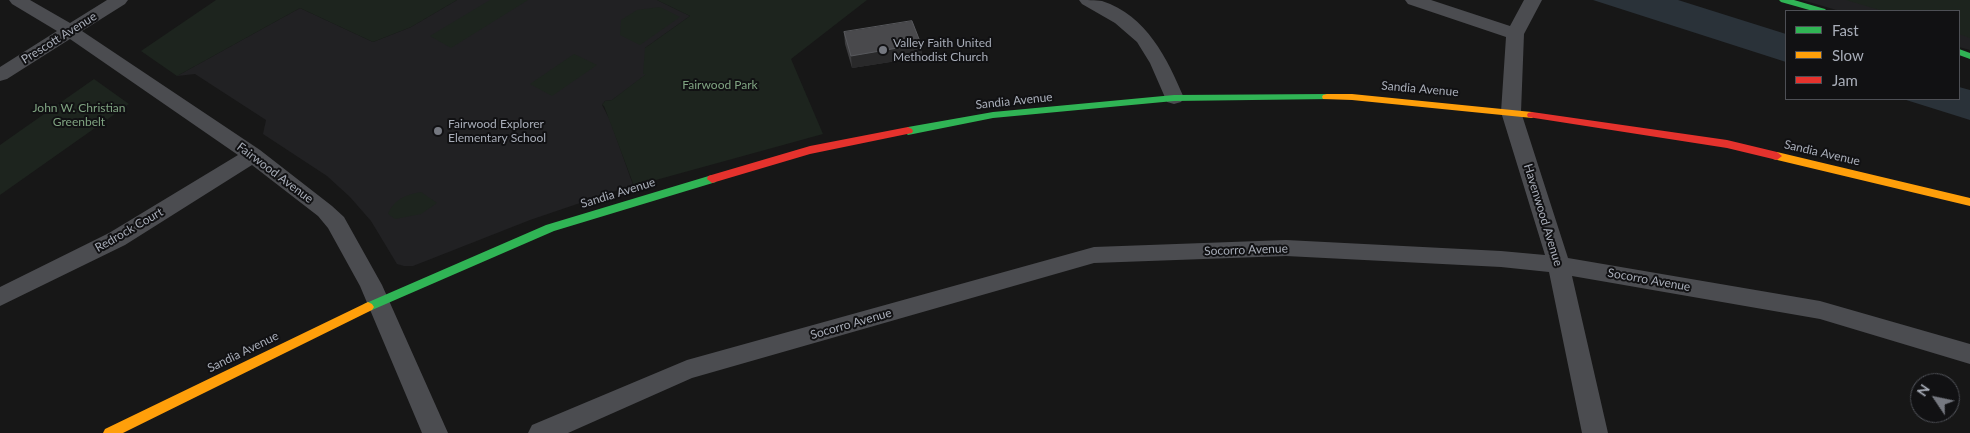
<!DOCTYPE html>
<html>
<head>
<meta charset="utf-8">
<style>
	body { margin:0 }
	#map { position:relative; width:1970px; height:433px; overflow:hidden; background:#171717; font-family:Lato,sans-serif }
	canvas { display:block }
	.legend { position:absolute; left:1785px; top:10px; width:175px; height:90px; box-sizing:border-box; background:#111113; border:1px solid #4d4f55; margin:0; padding:6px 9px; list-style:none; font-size:15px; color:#a8adb8 }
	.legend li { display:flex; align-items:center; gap:10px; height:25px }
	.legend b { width:25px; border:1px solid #4d4f55 }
	.north { position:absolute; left:1910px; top:373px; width:50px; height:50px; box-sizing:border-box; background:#111113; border:1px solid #4d4f55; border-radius:50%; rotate:304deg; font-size:14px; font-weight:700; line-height:20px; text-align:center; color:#a8adb8 }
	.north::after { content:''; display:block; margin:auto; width:18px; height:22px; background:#757880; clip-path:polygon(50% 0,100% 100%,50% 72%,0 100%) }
</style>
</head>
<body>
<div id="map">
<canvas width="1970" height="433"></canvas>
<ul class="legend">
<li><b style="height:6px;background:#30b455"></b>Fast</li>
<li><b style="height:6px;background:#ff9f0a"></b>Slow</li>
<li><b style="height:6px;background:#e5322d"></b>Jam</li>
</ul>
<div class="north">N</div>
</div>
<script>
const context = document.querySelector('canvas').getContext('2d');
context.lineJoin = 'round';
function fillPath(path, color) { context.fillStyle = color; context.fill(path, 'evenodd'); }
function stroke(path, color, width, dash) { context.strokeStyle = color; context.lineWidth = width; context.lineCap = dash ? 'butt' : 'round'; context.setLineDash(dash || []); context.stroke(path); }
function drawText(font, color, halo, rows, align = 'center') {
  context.font = font + ' Lato,sans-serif'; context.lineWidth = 4; context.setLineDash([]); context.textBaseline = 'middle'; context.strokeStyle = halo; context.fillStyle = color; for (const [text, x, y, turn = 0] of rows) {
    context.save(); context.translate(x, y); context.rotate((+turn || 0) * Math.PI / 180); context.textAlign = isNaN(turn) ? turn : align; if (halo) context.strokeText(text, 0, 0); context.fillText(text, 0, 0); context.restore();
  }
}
fillPath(new Path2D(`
	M457,0H657L690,16L645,48L647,74L612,100L605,101L602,105L610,120L633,185L530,220L413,266H404L397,264L371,221L350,197L327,176L263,134L266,120L195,74L177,76L300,8L373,42L411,27Z
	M1802,0H1970V50L1959,47V11H1840Z`), '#212123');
fillPath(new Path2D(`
	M216,0H457L411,27L373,42L300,8L177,76L141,51Z
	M490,0H528L451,48L430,36Z
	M657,0H867L791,59L823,134L634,186L604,106L602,105L605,101L612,100L646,74H643L645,48L690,16Z
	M1846,0H1970V38L1959,34V11H1883Z
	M660,7L680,17L640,45L620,35L621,20L637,10Z
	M574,54L597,65L552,96L530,84Z
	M94,79L129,104L0,195V145Z
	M421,192L437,203L421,214L395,219L388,214C394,199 406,195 421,192Z`), '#1d241e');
fillPath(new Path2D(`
	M1593,0H1678L1786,34V62Z
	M1959,87L1970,90V120L1903,99H1959Z`), '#2a3239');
fillPath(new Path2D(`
	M9,0H30L70,23L107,0H128L125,4L82,31L260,150L332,206L344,217L382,285L448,433H422L360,286L328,228L318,216L252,165L125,245L0,306V287L109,233L238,155L70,39L7,79L0,81V67L57,31L12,4Z
	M1079,0C1086,0 1096,0 1102,1C1147,16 1167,58 1184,98L1181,102L1174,104L1167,102L1150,63L1137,42L1115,23L1082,4Z
	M1405,0H1431L1510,26L1524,0H1542L1524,34L1521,112L1568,258L1820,301L1970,344V364L1820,319L1572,276L1608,433H1582L1549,272L1501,267L1286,256L1094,263L692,378L568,433H528L532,425L687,360L1094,247L1286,240L1501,251L1545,255L1501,112L1506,37L1408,4Z`), '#4b4c50');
fillPath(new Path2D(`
	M1779,0H1794L1825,9L1827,11H1813L1781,2Z
	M1959,49L1970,53V59L1959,55Z
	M1327,94L1331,95L1332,97L1331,99L1174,101L993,118L908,135L903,131L908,127L993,112L1174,95Z
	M712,175L716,176L717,179L716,182L554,231L372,310H364L362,307L364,304L546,225Z`), '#30b455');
fillPath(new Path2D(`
	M1327,94H1352L1532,112L1537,115L1532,118L1352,100L1323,99L1322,97L1323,95Z
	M1777,152L1970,198V206L1773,159L1772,156Z
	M368,302L372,304L374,307L372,310L123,433H103L105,429Z`), '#ff9f0a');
fillPath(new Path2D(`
	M1532,112L1727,140L1777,152L1782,156L1777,160L1727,148L1528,117L1527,115L1528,113Z
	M908,127L912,129L913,131L912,133L810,154L712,183L707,179L708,176L810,146Z`), '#e5322d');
fillPath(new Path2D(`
	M844,32L921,44L922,57L852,68L845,44Z`), '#3d3d3f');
fillPath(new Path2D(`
	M921,44L922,57L852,68L851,56Z`), '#29292a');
const building = new Path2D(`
	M912,21L921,44L851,56L844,32Z`);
fillPath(building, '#49494c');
stroke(building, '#58595d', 1);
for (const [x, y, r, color] of [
	[883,50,5,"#757880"],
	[438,131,5,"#757880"]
]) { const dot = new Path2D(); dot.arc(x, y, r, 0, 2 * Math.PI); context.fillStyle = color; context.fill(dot); stroke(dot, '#111113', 2); }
drawText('12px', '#a8adb8', '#111113', [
	["Prescott Avenue",59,38,-32],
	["Sandia Avenue",1420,89,5],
	["Sandia Avenue",1014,101,-6],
	["Sandia Avenue",1822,153,13],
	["Fairwood Avenue",275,173,37],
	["Sandia Avenue",618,193,-17],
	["Havenwood Avenue",1543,215,73],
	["Redrock Court",129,230,-30],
	["Socorro Avenue",1246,250,-2],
	["Socorro Avenue",1649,280,10],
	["Socorro Avenue",851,324,-16],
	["Sandia Avenue",243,352,-26]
]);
drawText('12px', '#a8adb8', '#111113', [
	["Valley Faith United",893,43],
	["Methodist Church",893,57],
	["Fairwood Explorer",448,124],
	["Elementary School",448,138]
], 'left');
drawText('12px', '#7fa381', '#111113', [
	["Fairwood Park",720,85],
	["John W. Christian",79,108],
	["Greenbelt",79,122]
]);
</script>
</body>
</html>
